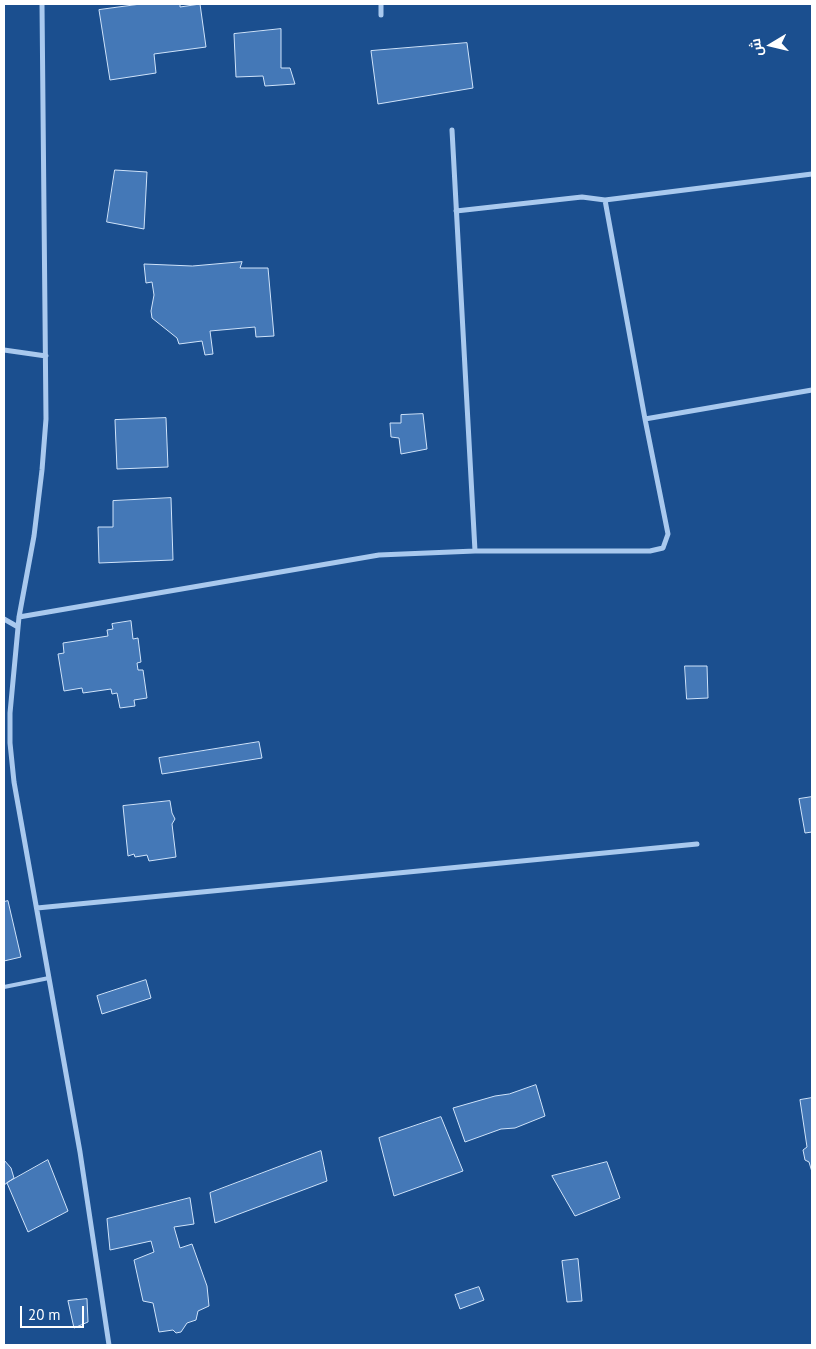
<!DOCTYPE html>
<html>
<head>
<meta charset="utf-8">
<style>
	body { margin:0 }
	#map { position:relative; width:816px; height:1349px; overflow:hidden; background:#1b4f8f; font-family:"PT Sans",Cairo,sans-serif }
	canvas { display:block }
	.frame { position:absolute; inset:0; border:5px solid #fff; pointer-events:none }
	.north { position:absolute; left:746px; top:20px; width:50px; height:50px; -webkit-text-stroke:4px #1b4f8f; paint-order:stroke; rotate:261deg; font-size:14px; font-weight:700; line-height:20px; text-align:center; color:#fff }
	.north::after { content:''; display:block; margin:auto; width:18px; height:22px; background:#fff; clip-path:polygon(50% 0,100% 100%,50% 72%,0 100%) }
	.scale { position:absolute; left:20px; top:1306px; width:64px; height:22px; box-sizing:border-box; border:2px solid #fff; border-top:0; padding-left:6px; font-size:15px; line-height:18px; white-space:nowrap; color:#fff; -webkit-text-stroke:4px #1b4f8f; paint-order:stroke }
</style>
</head>
<body>
<div id="map">
<canvas width="816" height="1349"></canvas>
<div class="frame"></div>
<div class="north">ش</div>
<div class="scale">20 m</div>
</div>
<script>
const context = document.querySelector('canvas').getContext('2d');
context.lineJoin = 'round';
function fillPath(path, color) { context.fillStyle = color; context.fill(path, 'evenodd'); }
function stroke(path, color, width, dash) { context.strokeStyle = color; context.lineWidth = width; context.lineCap = dash ? 'butt' : 'round'; context.setLineDash(dash || []); context.stroke(path); }
const building = new Path2D(`
	M141,4H180V7L200,4L206,47L154,54L156,73L110,80L99,10Z
	M281,29V68H290L295,84L265,86L263,76L236,77L234,34Z
	M467,43L473,88L378,104L371,51Z
	M115,170L147,172L144,229L107,222Z
	M242,262L240,268H268L274,336L256,337L255,327L210,331L213,354L205,355L202,341L179,344L177,338L152,318L151,311L154,295L152,282L146,283L144,264L192,266Z
	M423,414L427,449L401,454L399,438L391,437L390,423H401V415Z
	M166,418L168,467L117,469L115,420Z
	M171,498L173,560L99,563L98,527H113V501Z
	M131,621L133,639L138,638L141,662L137,663L138,670H143L147,698L134,700L135,706L120,708L117,693L112,694L111,689L83,693L82,688L64,691L58,654L64,653L63,643L108,636L107,630L113,629L112,624Z
	M685,666H707L708,698L687,699Z
	M259,742L262,758L162,774L159,758Z
	M812,797V832L805,833L799,799Z
	M170,801L172,813L175,819L172,824L176,857L149,861L147,855L135,857L134,854L128,856L123,806Z
	M8,901L21,957L4,961V902Z
	M146,980L151,998L102,1014L97,996Z
	M536,1085L545,1116L515,1128L501,1129L465,1142L453,1108L495,1096L509,1094Z
	M812,1098V1172L809,1162L805,1160L803,1150L807,1147L800,1100Z
	M441,1117L463,1171L394,1196L379,1138Z
	M321,1151L327,1181L215,1223L210,1193Z
	M4,1160L11,1168L14,1178L4,1185Z
	M48,1160L68,1211L28,1232L7,1183Z
	M607,1162L620,1198L575,1216L552,1176Z
	M190,1198L194,1224L174,1227L180,1248L192,1244L207,1286L209,1306L198,1311L196,1320L187,1323L181,1332L176,1333L173,1330L159,1332L153,1303L143,1301L134,1260L154,1252L151,1241L110,1250L107,1219Z
	M578,1259L582,1301L567,1302L562,1261Z
	M479,1287L484,1300L460,1309L455,1295Z
	M87,1299L88,1322L74,1328L68,1301Z`);
fillPath(building, '#4478b7');
stroke(building, '#cfe3fa', 1);
stroke(new Path2D(`
	M4,987L49,978`), '#a9c9ee', 4);
stroke(new Path2D(`
	M42,4L46,419L42,470L34,536L19,617L10,713V743L14,782L80,1152L109,1345
	M381,4V15
	M452,130L475,551
	M456,211L582,197L605,200L812,174
	M4,350L46,356
	M645,419L812,390
	M19,617L379,555L475,551H650L663,548L668,534L645,419L605,200
	M4,619L18,627
	M37,908L697,844`), '#a9c9ee', 5);
</script>
</body>
</html>
